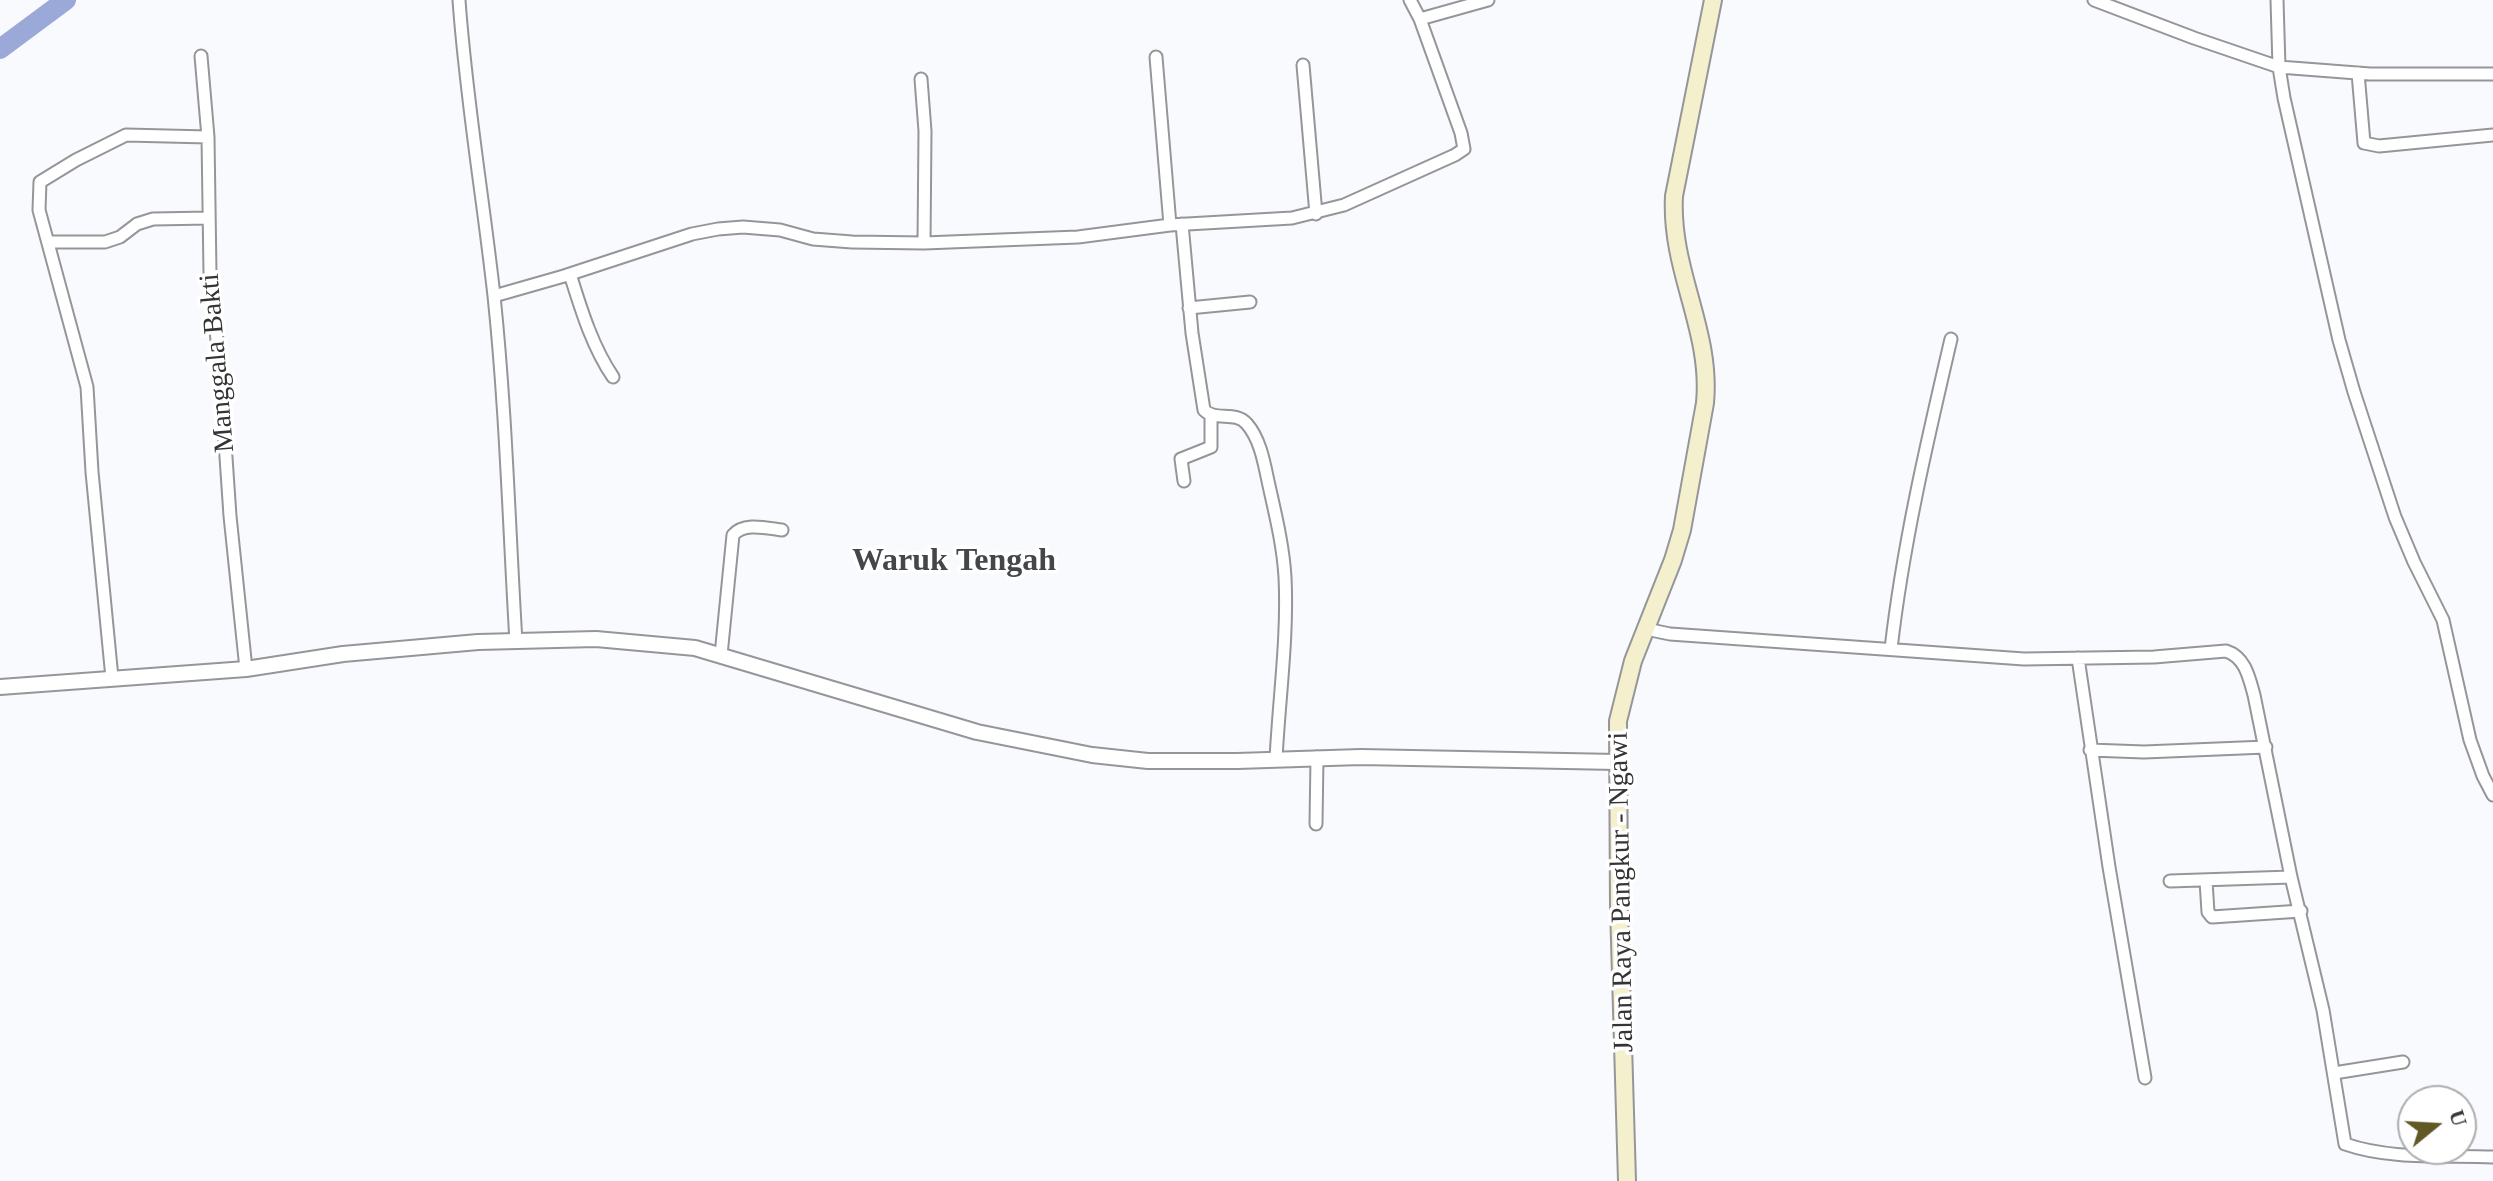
<!DOCTYPE html>
<html>
<head>
<meta charset="utf-8">
<style>
	body { margin:0 }
	#map { position:relative; width:2493px; height:1181px; overflow:hidden; background:#f9fafe; font-family:Georgia,serif }
	canvas { display:block }
	.north { position:absolute; left:2397px; top:1085px; width:80px; height:80px; box-sizing:border-box; background:#fff; border:2px solid #aeaeaf; border-radius:50%; rotate:72deg; font-size:22px; font-weight:700; line-height:32px; text-align:center; color:#343436 }
	.north::after { content:''; display:block; margin:auto; width:28px; height:36px; background:#615824; clip-path:polygon(50% 0,100% 100%,50% 72%,0 100%) }
</style>
</head>
<body>
<div id="map">
<canvas width="2493" height="1181"></canvas>
<div class="north">U</div>
</div>
<script>
const context = document.querySelector('canvas').getContext('2d');
context.lineJoin = 'round';
function stroke(path, color, width, dash) { context.strokeStyle = color; context.lineWidth = width; context.lineCap = dash ? 'butt' : 'round'; context.setLineDash(dash || []); context.stroke(path); }
function drawText(font, color, halo, rows, align = 'center') {
  context.font = font + ' Georgia,serif'; context.lineWidth = 7; context.setLineDash([]); context.textBaseline = 'middle'; context.strokeStyle = halo; context.fillStyle = color; for (const [text, x, y, turn = 0] of rows) {
    context.save(); context.translate(x, y); context.rotate((+turn || 0) * Math.PI / 180); context.textAlign = isNaN(turn) ? turn : align; if (halo) context.strokeText(text, 0, 0); context.fillText(text, 0, 0); context.restore();
  }
}
stroke(new Path2D(`
	M0,49L66,0`), '#9ba9d9', 20);
const minor = new Path2D(`
	M459,0C466,99 483,197 494,296C506,410 509,526 516,642
	M1410,0L1420,19
	M2094,0L2194,38L2279,67L2370,74H2493
	M2277,0L2279,67L2284,98L2339,340L2354,392L2395,517L2414,562L2443,620L2470,740L2483,776L2493,795
	M201,56L208,137L210,273L220,369L230,516L246,669
	M1156,57L1170,225
	M1303,65L1316,214
	M2358,73L2364,143L2379,146L2493,135
	M921,79L925,131L924,243
	M1182,224L1192,333L1204,410C1216,422 1235,410 1247,424C1260,439 1264,462 1268,481C1275,513 1283,544 1285,577C1288,637 1279,699 1276,759
	M50,242H105L120,237L137,224L153,219L209,218
	M570,274C581,309 592,346 613,377
	M494,296L564,276L692,234L718,229L743,227L780,230L813,239L852,242L924,243L1078,237L1170,225L1292,218L1344,205L1455,155L1464,149L1461,133L1420,19L1488,0
	M1189,308L1250,302
	M1184,481L1181,459L1211,447V416
	M1646,629L1670,634L2024,659L2154,657L2226,651C2245,657 2249,677 2254,695L2291,877L2323,1010L2345,1144C2391,1160 2444,1155 2493,1157
	M1891,649C1903,544 1927,442 1951,339
	M721,655L733,535C744,522 766,528 782,530
	M2078,658L2109,867L2145,1078
	M112,678L92,472L87,387L39,210L40,182L76,160L126,135L208,137
	M2090,750L2144,752L2266,747
	M1316,824L1317,757
	M2170,881L2291,877
	M2206,881L2208,912L2212,917L2301,911
	M2334,1073L2403,1062`);
const tertiary = new Path2D(`
	M0,687L246,669L343,654L478,642L596,639L695,648L977,732L1092,755L1148,761H1237L1361,757L1617,762`);
const secondary = new Path2D(`
	M1627,1181L1619,907L1618,721L1633,661L1673,560L1682,530L1705,403C1712,330 1670,271 1674,196L1713,0`);
stroke(minor, '#959699', 15);
stroke(tertiary, '#959699', 18);
stroke(secondary, '#959699', 20);
stroke(minor, '#fff', 11);
stroke(tertiary, '#fff', 14);
stroke(secondary, '#f4efcd', 16);
drawText('28px', '#343436', '#fff', [
	["Manggala Bakti",218,363,-95],
	["Jalan Raya Pangkur - Ngawi",1622,892,-91]
]);
drawText('bold 32px', '#454649', '#fff', [
	["Waruk Tengah",954,562]
]);
</script>
</body>
</html>
